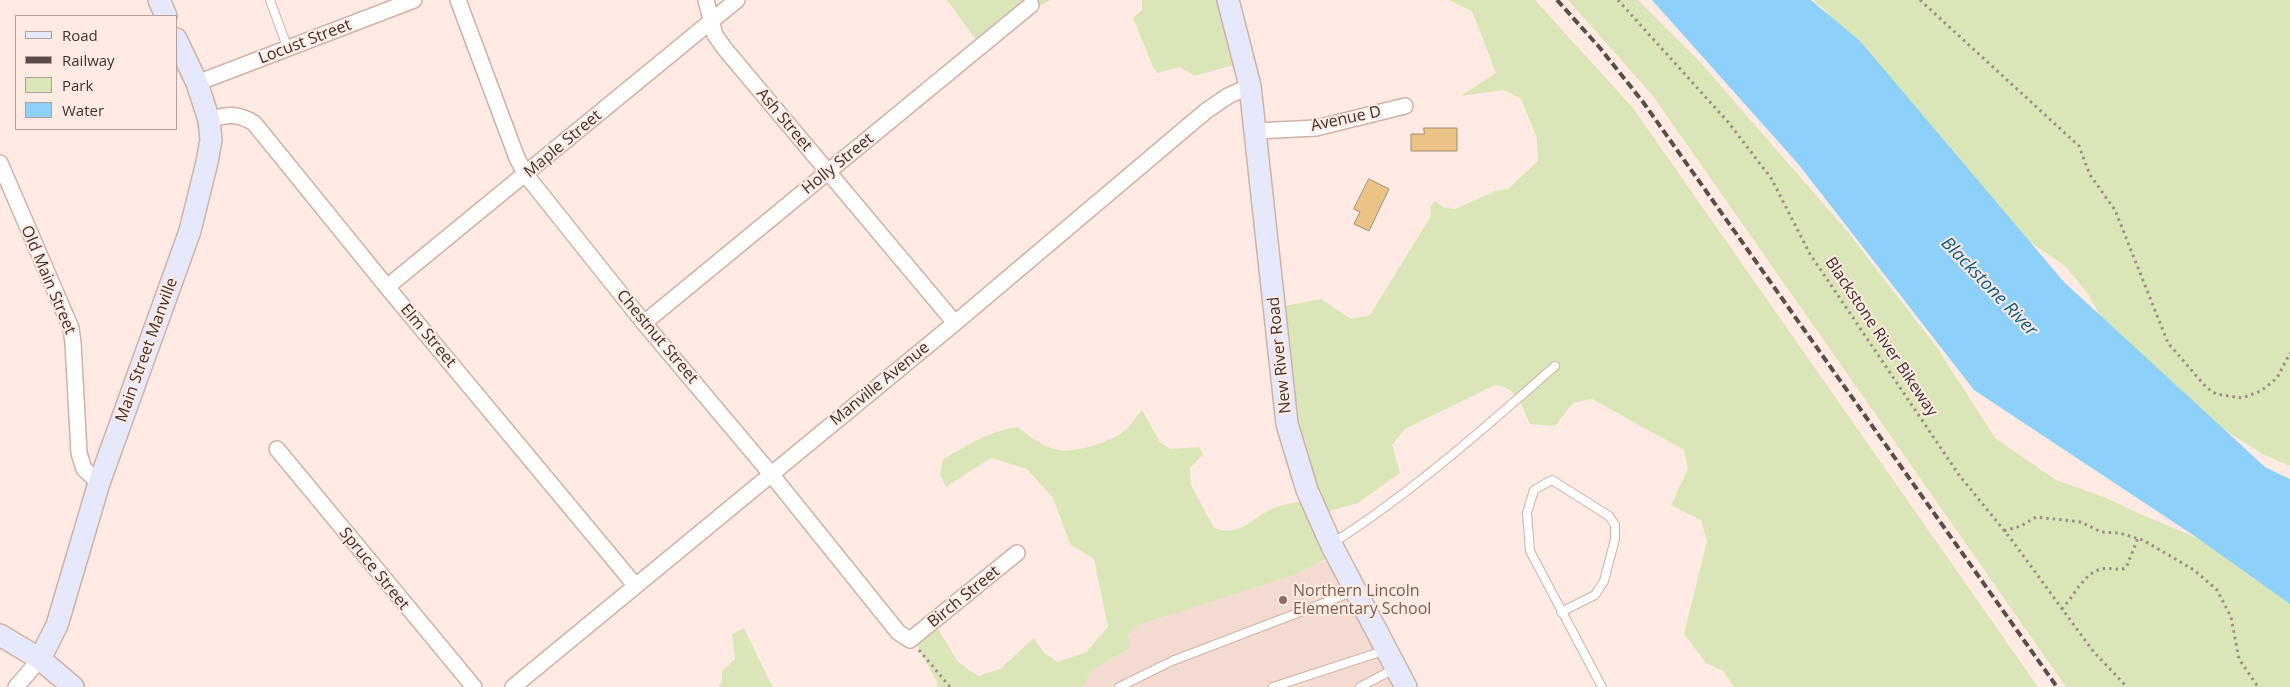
<!DOCTYPE html>
<html>
<head>
<meta charset="utf-8">
<style>
	body { margin:0 }
	#map { position:relative; width:2290px; height:687px; overflow:hidden; background:#ffebe3; font-family:"Open Sans",sans-serif }
	canvas { display:block }
	.legend { position:absolute; left:15px; top:15px; width:162px; height:115px; box-sizing:border-box; background:#ffebe3; border:1px solid #b2a19a; margin:0; padding:6px 9px; list-style:none; font-size:15px; color:#3e322d }
	.legend li { display:flex; align-items:center; gap:10px; height:25px }
	.legend b { width:25px; border:1px solid #b2a19a }
</style>
</head>
<body>
<div id="map">
<canvas width="2290" height="687"></canvas>
<ul class="legend">
<li><b style="height:6px;background:#e6e8fb"></b>Road</li>
<li><b style="height:6px;background:#5a4d48"></b>Railway</li>
<li><b style="height:14px;background:#dae6b7"></b>Park</li>
<li><b style="height:14px;background:#8dd1fa"></b>Water</li>
</ul>
</div>
<script>
const context = document.querySelector('canvas').getContext('2d');
context.lineJoin = 'round';
function fillPath(path, color) { context.fillStyle = color; context.fill(path, 'evenodd'); }
function stroke(path, color, width, dash) { context.strokeStyle = color; context.lineWidth = width; context.lineCap = dash ? 'butt' : 'round'; context.setLineDash(dash || []); context.stroke(path); }
function drawText(font, color, halo, rows, align = 'center') {
  context.font = font + ' "Open Sans",sans-serif'; context.lineWidth = 4; context.setLineDash([]); context.textBaseline = 'middle'; context.strokeStyle = halo; context.fillStyle = color; for (const [text, x, y, turn = 0] of rows) {
    context.save(); context.translate(x, y); context.rotate((+turn || 0) * Math.PI / 180); context.textAlign = isNaN(turn) ? turn : align; if (halo) context.strokeText(text, 0, 0); context.fillText(text, 0, 0); context.restore();
  }
}
fillPath(new Path2D(`
	M1328,559L1396,687H1083L1091,671L1130,648L1128,635L1139,625L1292,576Z`), '#f3dbd1');
fillPath(new Path2D(`
	M947,0H1050L1024,16L984,51Z
	M1142,0H1227L1234,65L1194,76L1180,67L1158,73L1154,69L1133,18L1142,10Z
	M1448,0H1535L1633,108L2038,687H1734L1723,671L1706,663L1684,634L1707,541L1701,520L1671,505L1688,469L1684,450L1592,399L1573,403L1555,426L1530,424C1522,406 1517,387 1495,385L1405,429L1392,445L1400,473L1358,503L1319,514L1333,556L1292,576L1139,625L1128,635L1130,648L1091,671L1083,687H937V682L916,643L935,629H938L958,662L978,676L1000,669L1034,638L1044,653L1058,662L1086,652L1108,627L1094,559L1070,544L1053,498L1027,469L991,458L946,487L940,474L943,459C966,446 991,430 1018,427C1029,436 1043,447 1058,450C1075,453 1111,442 1124,431C1131,426 1136,416 1142,410L1160,442L1170,449L1200,447L1203,455L1190,468L1191,485L1214,528C1243,538 1252,516 1276,507C1287,503 1300,502 1311,500L1290,425L1279,307L1321,299L1351,319L1370,315L1431,216L1430,206L1435,201L1445,208L1455,209L1495,191L1508,189L1538,161L1537,138L1521,99L1504,90L1460,96L1496,73L1472,11Z
	M1568,0H1638L1701,63L1848,232L1938,349L1995,438L2056,480L2104,497L2145,516L2261,565L2290,582V687H2066L1653,96Z
	M1813,0H2290V466L2264,455L2184,404L2109,332L2088,294L2065,266L2027,240L1923,132L1825,10Z
	M744,628L770,682L774,687H718L722,682V671L735,659L732,634Z`), '#dae6b7');
fillPath(new Path2D(`
	M1652,0H1811L1860,41L2064,282L2265,467L2290,479V604L2196,537L1974,390L1799,165Z`), '#8dd1fa');
const building = new Path2D(`
	M1424,128H1457V151H1411V134H1424Z
	M1369,179L1389,189L1369,231L1354,224L1360,212L1354,209Z`);
fillPath(building, '#ecc387');
stroke(building, '#9f8e76', 1);
const lane = new Path2D(`
	M270,0L288,49
	M1333,543C1414,491 1483,429 1555,366
	M1561,612L1595,595L1604,581L1615,539V525L1609,516L1552,480L1534,490L1527,513L1530,551L1602,687
	M1119,687L1172,661L1355,591
	M1273,687L1386,650
	M1360,687L1394,669`);
const street = new Path2D(`
	M458,0L517,158L526,175L644,323L771,474L898,632L910,640L1017,553
	M706,0L715,35L725,49L955,323
	M197,83L414,0
	M209,120C227,114 238,113 254,123L387,287L635,585
	M1256,131L1316,128L1405,106
	M0,163L71,328L73,343L79,453L84,469L99,483
	M387,287L737,0
	M644,323L1031,5
	M277,449L474,687
	M16,687L40,659
	M513,687L955,323L1206,111L1228,96L1250,86`);
const secondary = new Path2D(`
	M159,0L166,16
	M1228,0L1250,86L1287,424L1307,490L1331,544L1406,687
	M0,635L40,659L73,687
	M40,659L57,625L99,483L190,231L207,162L211,140L209,120L197,83L176,39`);
stroke(lane, '#d0b1a5', 10);
stroke(street, '#d0b1a5', 18);
stroke(secondary, '#d0b1a5', 24);
stroke(new Path2D(`
	M1618,0L1728,122L1771,178L1810,254L1959,475L2011,539L2093,651L2127,687
	M1920,0L2079,146L2090,175L2115,210L2168,343L2206,387L2216,394L2242,398L2261,391L2277,378L2290,353
	M2004,531L2021,526L2036,517L2081,522L2101,532L2119,533L2143,540L2194,570L2217,590L2231,617L2239,659L2256,684L2260,687
	M2062,609C2074,596 2084,573 2101,569C2110,567 2117,571 2126,568L2138,538
	M919,650L950,687`), '#9e8e88', 3, [2.5, 4]);
stroke(lane, '#fff', 8);
stroke(street, '#fff', 15);
stroke(secondary, '#e6e8fb', 21);
stroke(new Path2D(`
	M1557,0L1600,48L1643,102L2057,687`), '#5a4d48', 4, [8, 4]);
for (const [x, y, r, color] of [
	[1283,600,5,"#8d6e63"]
]) { const dot = new Path2D(); dot.arc(x, y, r, 0, 2 * Math.PI); context.fillStyle = color; context.fill(dot); stroke(dot, '#ffebe3', 2); }
drawText('16px', '#3e322d', '#ffebe3', [
	["Locust Street",305,42,-21],
	["Avenue D",1346,119,-12],
	["Ash Street",784,120,50],
	["Maple Street",563,144,-40],
	["Holly Street",838,164,-39],
	["Old Main Street",48,280,67],
	["Elm Street",428,336,50],
	["Chestnut Street",657,337,50],
	["Blackstone River Bikeway",1881,337,56],
	["Main Street Manville",147,350,-70],
	["New River Road",1280,355,-96],
	["Manville Avenue",880,384,-39],
	["Spruce Street",374,569,51],
	["Birch Street",964,597,-39]
]);
drawText('16px', '#785e54', '#ffebe3', [
	["Northern Lincoln",1293,591],
	["Elementary School",1293,609]
], 'left');
drawText('italic 18px', '#065d84', '#ffebe3', [
	["Blackstone River",1989,287,46]
]);
</script>
</body>
</html>
